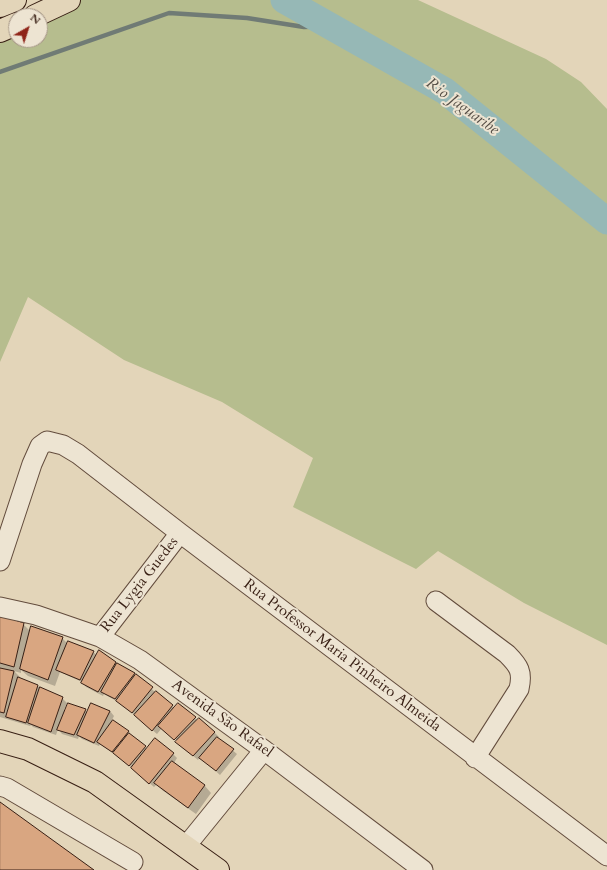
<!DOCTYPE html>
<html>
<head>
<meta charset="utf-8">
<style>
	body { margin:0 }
	#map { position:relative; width:607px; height:870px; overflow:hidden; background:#e3d5b9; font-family:Cardo,serif }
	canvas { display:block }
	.north { position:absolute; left:8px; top:8px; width:40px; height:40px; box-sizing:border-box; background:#ede4d2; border:1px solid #a59586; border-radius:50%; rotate:39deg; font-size:11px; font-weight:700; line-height:16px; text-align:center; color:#381f14 }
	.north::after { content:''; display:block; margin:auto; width:14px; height:18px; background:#8f2418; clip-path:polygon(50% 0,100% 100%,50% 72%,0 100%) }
</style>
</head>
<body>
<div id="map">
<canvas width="607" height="870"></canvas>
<div class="north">N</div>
</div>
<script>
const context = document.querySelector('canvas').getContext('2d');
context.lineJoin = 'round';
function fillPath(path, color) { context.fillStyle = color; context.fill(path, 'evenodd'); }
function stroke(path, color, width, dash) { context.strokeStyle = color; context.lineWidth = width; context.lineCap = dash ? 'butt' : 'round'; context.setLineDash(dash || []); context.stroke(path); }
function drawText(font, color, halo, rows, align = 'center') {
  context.font = font + ' Cardo,serif'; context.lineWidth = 4; context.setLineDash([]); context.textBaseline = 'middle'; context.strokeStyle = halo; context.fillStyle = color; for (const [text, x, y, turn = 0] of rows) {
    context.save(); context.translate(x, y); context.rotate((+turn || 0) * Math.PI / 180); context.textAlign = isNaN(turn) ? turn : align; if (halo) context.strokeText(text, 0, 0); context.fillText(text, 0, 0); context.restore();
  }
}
fillPath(new Path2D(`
	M77,0H418L546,59L581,82L607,109V645L524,603L438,551L416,569L293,507L313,458L222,402L124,360L28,297L0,362V36L16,30V40H40V21Z`), '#b6bd8e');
fillPath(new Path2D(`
	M0,616L23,624L31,632L62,638L68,644L93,652L97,655L115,662L134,674L174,708L195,718L198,721L199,720L215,733L219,737L218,738L237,754L220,775L200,757L198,760L181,746L179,742L162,728L157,734L120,703L104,694L103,696L86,687L82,682L60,672L55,686L28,676L21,670V673L14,671L21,678L62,698L67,703L64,710H85L88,713L91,704L110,711L114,716L112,720L128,732L147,749L173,754L177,758L174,763L205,786L211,793L196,814L162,790L157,784L154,787L119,757L100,744L99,746L82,739L79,736L78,739L62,734L58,729L56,735L33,727L31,725L30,726L0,717Z`), '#0003');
stroke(new Path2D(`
	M0,72L169,13L247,18L304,27L331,26`), '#707b75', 4.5);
stroke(new Path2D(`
	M284,0L445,91L607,221`), '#96b8b6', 27);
const building = new Path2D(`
	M0,615L24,623L14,667L0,663Z
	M31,626L63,637L48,680L20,669Z
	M68,641L94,651L80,680L56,670Z
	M99,650L116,662L98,692L81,683Z
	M117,663L135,673L115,699L101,692Z
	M0,668L14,671L4,713L0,712Z
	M136,674L153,687L132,713L116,701Z
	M18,677L38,685L26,723L6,717Z
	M40,687L63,697L51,732L28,723Z
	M156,691L173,705L152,731L134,715Z
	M68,703L86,709L74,735L57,730Z
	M91,703L110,711L94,743L77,735Z
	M178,703L196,717L174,740L158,726Z
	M199,718L215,732L193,756L175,742Z
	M113,720L129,731L112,752L97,742Z
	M129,733L146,746L129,766L113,753Z
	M217,737L234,749L216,771L199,758Z
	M155,738L174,753L149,784L131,768Z
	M172,761L205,785L188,808L154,783Z
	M0,802L94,870H0Z`);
fillPath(building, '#d9a681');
stroke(building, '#381f14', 1);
const minor = new Path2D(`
	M0,561L32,464L40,446L47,441L63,445L78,454L180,533L607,856
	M436,601L507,654C519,666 523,672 519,689L475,758
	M0,607L36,615L100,637L140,660L264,750L423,870
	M100,637L180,533
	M0,786L7,788L133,862
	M186,846L264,750`);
const major = new Path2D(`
	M0,741L28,749L95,782L218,870`);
const highway = new Path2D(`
	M0,6L15,0
	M35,16L69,0
	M0,31L16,24`);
stroke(minor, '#634c3d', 21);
stroke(major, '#381f14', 24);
stroke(highway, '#381f14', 24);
stroke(minor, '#ede4d2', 19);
stroke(major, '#e3d5b9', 22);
stroke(highway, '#e3d5b9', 22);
drawText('15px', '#381f14', '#ede4d2', [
	["Rua Lygia Guedes",140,585,-52],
	["Rua Professor Maria Pinheiro Almeida",342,656,37],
	["Avenida São Rafael",222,719,36]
]);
drawText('italic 16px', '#544d45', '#ede4d2', [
	["Rio Jaguaribe",462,107,36]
]);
</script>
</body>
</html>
